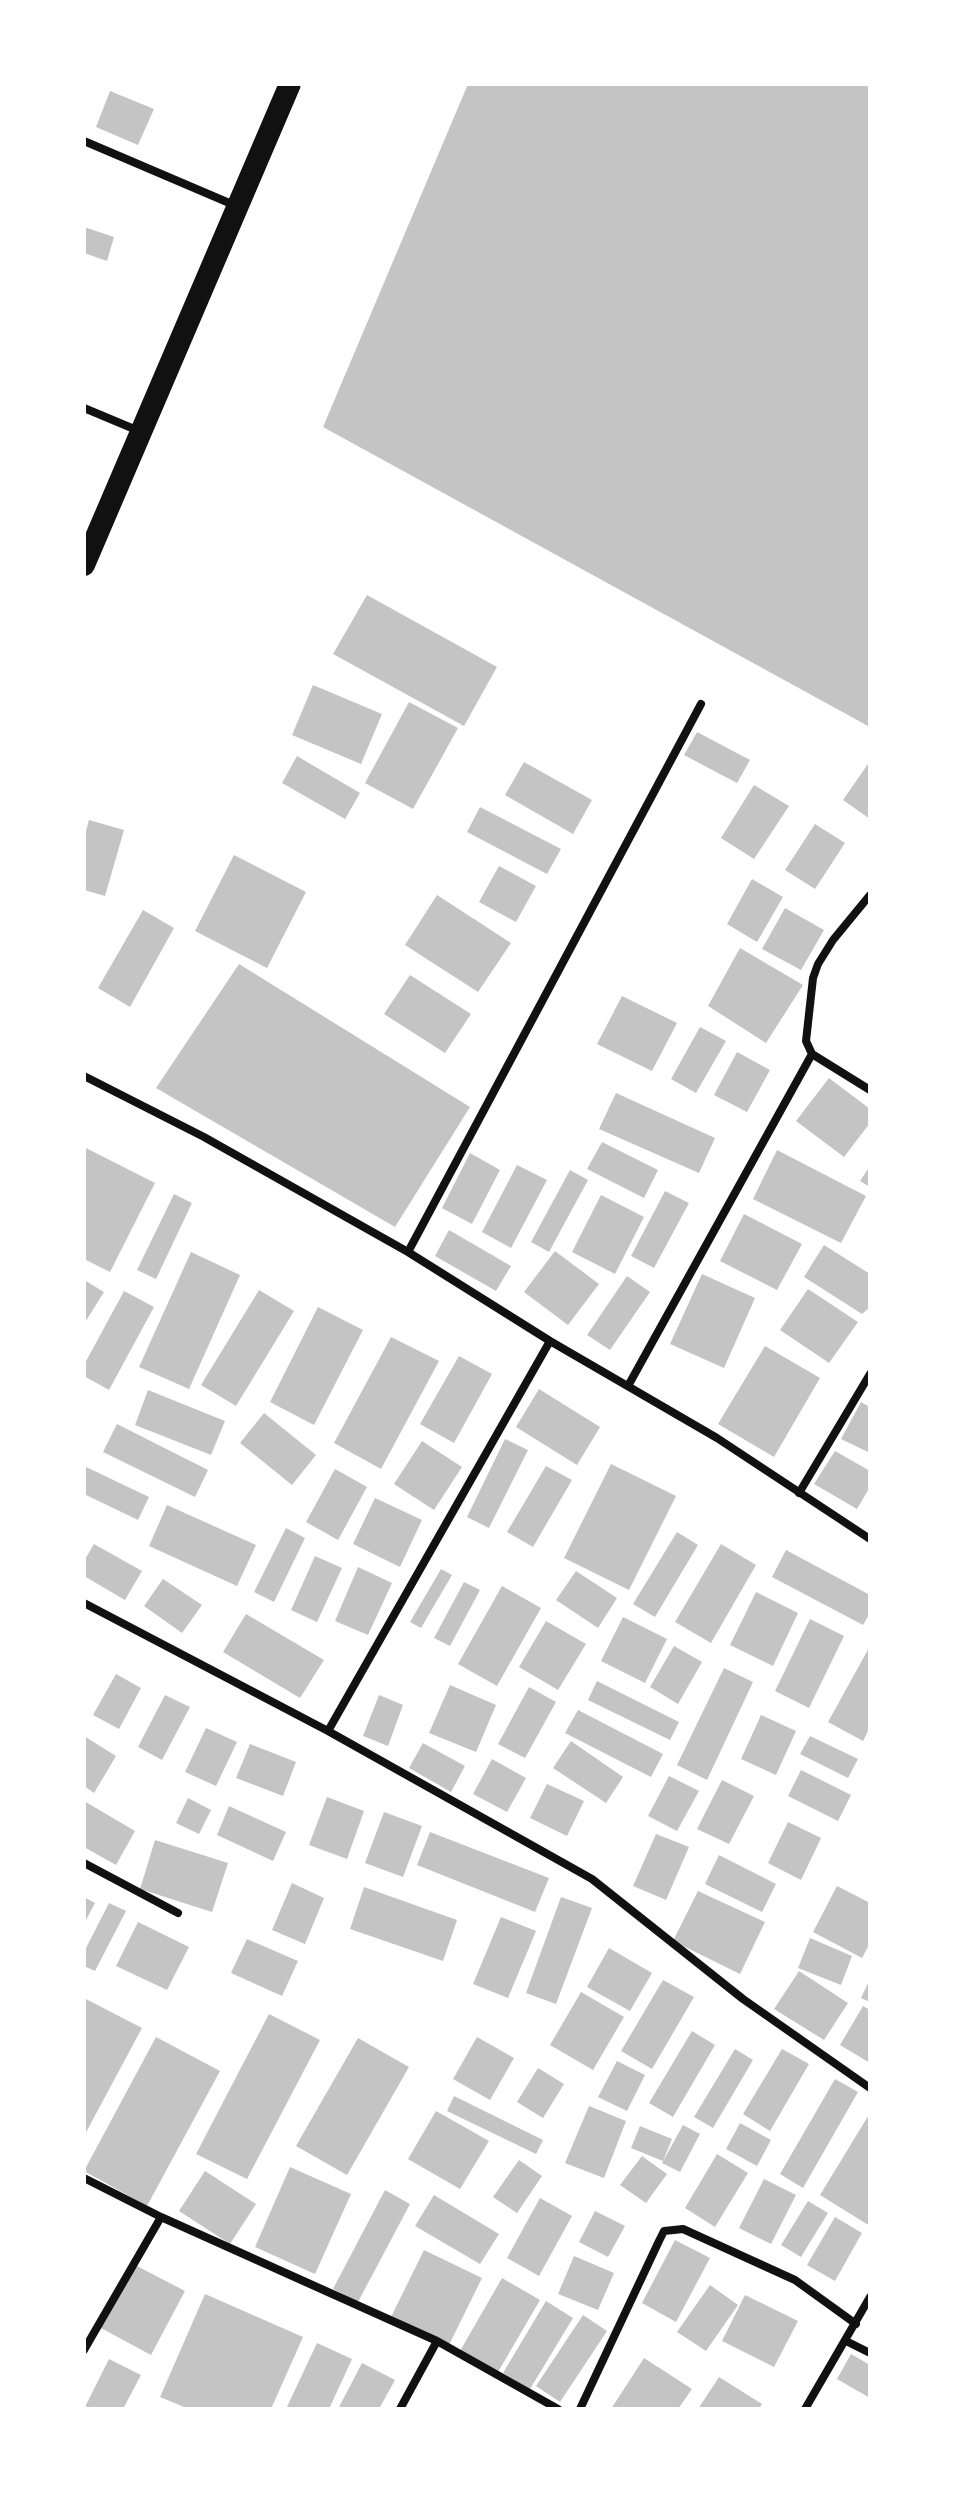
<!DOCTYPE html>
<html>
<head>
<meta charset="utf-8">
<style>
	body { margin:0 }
	#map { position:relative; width:954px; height:2493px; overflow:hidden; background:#fff; font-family:"Exo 2",sans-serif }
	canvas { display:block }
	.frame { position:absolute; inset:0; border:86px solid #fff; pointer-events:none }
</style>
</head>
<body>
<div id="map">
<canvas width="954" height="2493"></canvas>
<div class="frame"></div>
</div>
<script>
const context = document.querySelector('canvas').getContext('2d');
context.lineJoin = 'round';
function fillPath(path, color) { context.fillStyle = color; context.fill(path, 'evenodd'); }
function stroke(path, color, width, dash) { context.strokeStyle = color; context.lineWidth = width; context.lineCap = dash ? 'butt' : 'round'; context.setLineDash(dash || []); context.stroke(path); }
fillPath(new Path2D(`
	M468,84H870V720L868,726L323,427Z
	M110,91L154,109L138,145L96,127Z
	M84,227L114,237L107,261L84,253Z
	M367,595L497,667L464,726L333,654Z
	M313,685L382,714L361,764L292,735Z
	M409,702L458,728L413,809L365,783Z
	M697,732L750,760L737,783L684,755Z
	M297,756L360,793L345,819L282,783Z
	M870,761V819L843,800Z
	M524,762L592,800L573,834L505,795Z
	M754,785L789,806L754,859L721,838Z
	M480,807L561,849L547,874L467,832Z
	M89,820L124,830L105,896L84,890V838Z
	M815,824L845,843L815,889L785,870Z
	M234,855L306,892L267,968L195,931Z
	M499,866L536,886L516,922L479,902Z
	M752,879L783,897L757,942L727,924Z
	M437,895L511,943L478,992L405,945Z
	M785,908L824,930L801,970L762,949Z
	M143,910L174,928L130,1007L98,988Z
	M740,948L803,985L766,1043L708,1006Z
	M239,964L470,1107L395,1227L156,1088Z
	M410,975L471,1014L445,1053L384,1014Z
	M622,996L677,1023L652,1071L597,1044Z
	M700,1027L726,1041L696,1093L671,1079Z
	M737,1052L770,1070L747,1112L714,1095Z
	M829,1078L870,1109V1123L844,1157L796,1121Z
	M616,1093L715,1138L699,1173L599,1129Z
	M602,1142L658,1170L644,1198L587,1169Z
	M84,1147L155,1183L110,1272L84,1259Z
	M777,1150L866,1196L841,1243L753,1199Z
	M470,1153L500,1170L472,1224L442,1208Z
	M517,1165L547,1180L511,1248L482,1232Z
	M870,1166V1187L860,1181Z
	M570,1170L588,1180L549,1252L531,1242Z
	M665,1191L689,1203L654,1268L631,1256Z
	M174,1194L192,1203L156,1279L137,1270Z
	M601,1195L644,1217L615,1274L572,1252Z
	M744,1214L802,1244L777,1290L720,1261Z
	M449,1230L511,1266L496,1291L435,1256Z
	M824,1245L870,1274V1307L862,1314L804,1277Z
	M555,1251L599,1284L568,1325L524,1292Z
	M191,1252L240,1275L189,1389L139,1367Z
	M702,1274L755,1298L724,1368L670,1344Z
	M627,1276L650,1292L610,1350L587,1335Z
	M84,1280L104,1292L84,1324Z
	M808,1289L858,1322L829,1363L780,1330Z
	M259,1290L294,1311L236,1406L201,1385Z
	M124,1291L154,1307L109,1390L84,1376V1365Z
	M318,1307L363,1330L314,1425L270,1402Z
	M391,1337L439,1361L381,1469L334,1443Z
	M765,1346L820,1378L774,1457L718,1424Z
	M459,1356L492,1374L454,1443L420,1424Z
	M539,1389L600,1427L577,1465L516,1427Z
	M148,1390L225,1421L211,1455L135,1425Z
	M861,1402L870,1407V1453L841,1439Z
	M264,1413L316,1455L292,1485L240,1443Z
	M117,1424L208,1470L195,1497L103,1452Z
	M505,1439L528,1450L489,1528L467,1517Z
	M422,1441L462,1467L434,1510L394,1484Z
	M835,1451L870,1471V1487L857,1509L814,1484Z
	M611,1464L676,1496L629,1590L564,1558Z
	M84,1466L149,1497L138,1520L84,1494Z
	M546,1466L572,1480L533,1547L507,1532Z
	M335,1469L367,1487L338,1540L306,1522Z
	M375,1498L422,1520L400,1567L353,1544Z
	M167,1505L256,1545L237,1586L149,1546Z
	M286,1528L305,1538L274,1602L254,1592Z
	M677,1532L698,1545L655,1617L633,1604Z
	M94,1544L142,1571L125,1600L84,1576V1561Z
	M721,1544L756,1565L711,1643L675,1622Z
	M786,1550L870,1595V1613L863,1625L772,1577Z
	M315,1556L342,1568L317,1622L291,1610Z
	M358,1567L392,1583L368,1635L335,1621Z
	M441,1569L452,1575L421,1628L410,1622Z
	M576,1571L617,1598L598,1628L556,1600Z
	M163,1579L202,1605L182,1633L144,1606Z
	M464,1582L480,1590L450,1646L434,1638Z
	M502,1586L541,1608L497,1686L458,1664Z
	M756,1592L798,1613L773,1666L730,1645Z
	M246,1614L324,1660L300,1698L223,1652Z
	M623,1617L667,1639L645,1683L601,1661Z
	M810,1619L844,1636L809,1708L775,1691Z
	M546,1621L586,1644L558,1690L519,1667Z
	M674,1646L702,1662L678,1704L650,1687Z
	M870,1646V1727L863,1741L828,1722Z
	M724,1668L753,1682L707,1780L677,1765Z
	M116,1674L141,1688L119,1729L93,1715Z
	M597,1681L679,1722L670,1740L588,1700Z
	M450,1685L496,1705L476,1752L429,1733Z
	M529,1687L556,1702L525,1758L498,1744Z
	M165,1695L190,1707L162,1760L138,1747Z
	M379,1695L403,1705L388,1746L363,1736Z
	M578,1710L663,1754L651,1777L565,1733Z
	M761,1715L796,1731L776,1775L741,1759Z
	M206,1728L237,1742L216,1786L185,1772Z
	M84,1736L116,1756L94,1793L84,1786Z
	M810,1736L858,1759L848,1778L800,1754Z
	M571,1741L623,1777L606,1803L553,1768Z
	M423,1743L465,1766L451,1792L409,1768Z
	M250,1744L296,1762L283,1796L236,1778Z
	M492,1759L526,1778L507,1812L473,1794Z
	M801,1770L851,1795L838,1821L788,1796Z
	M669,1776L699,1791L677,1831L648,1816Z
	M722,1780L754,1796L729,1844L697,1829Z
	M547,1784L584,1801L567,1836L530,1818Z
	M327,1797L364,1811L347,1859L309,1845Z
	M188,1798L211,1810L199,1834L176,1823Z
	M84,1801L135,1831L116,1865L84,1847Z
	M229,1806L286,1832L273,1861L217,1835Z
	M384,1812L422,1826L403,1877L365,1863Z
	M788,1822L821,1838L801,1880L768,1863Z
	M430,1832L549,1878L535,1912L417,1865Z
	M656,1834L689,1847L666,1900L633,1886Z
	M155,1840L228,1863L212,1912L140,1889Z
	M719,1855L776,1884L762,1912L705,1884Z
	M292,1883L324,1898L305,1944L272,1930Z
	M837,1886L870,1903V1943L862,1958L813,1932Z
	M364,1887L457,1920L443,1961L350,1929Z
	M698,1891L765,1922L740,1974L673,1941Z
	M84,1897L95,1903L84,1924Z
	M561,1897L592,1908L556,2004L526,1993Z
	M109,1903L126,1911L95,1971L84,1966V1952Z
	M501,1917L536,1931L508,1998L473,1984Z
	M138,1922L189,1947L167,1990L116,1966Z
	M810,1938L852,1956L841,1985L798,1968Z
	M247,1939L298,1961L282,1996L231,1973Z
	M609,1948L652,1973L630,2011L587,1987Z
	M799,1971L848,2003L824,2040L774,2009Z
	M870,1979V2002L861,1998Z
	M663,1980L694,1997L652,2069L621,2051Z
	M581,1992L624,2017L593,2070L550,2045Z
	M84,1998L142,2028L84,2136Z
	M863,2006L870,2010V2063L840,2045Z
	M269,2014L320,2040L247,2179L196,2154Z
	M692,2031L715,2045L673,2117L649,2103Z
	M156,2037L220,2071L147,2206L84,2171Z
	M477,2037L514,2058L490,2100L453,2079Z
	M358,2038L409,2067L347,2175L296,2146Z
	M735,2049L753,2060L713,2128L694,2117Z
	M782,2049L809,2064L770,2131L743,2114Z
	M617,2061L645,2075L627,2111L598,2097Z
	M538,2068L564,2084L543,2118L517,2102Z
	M835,2079L858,2092L803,2188L780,2174Z
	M454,2096L543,2140L536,2154L447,2111Z
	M589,2106L626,2121L604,2178L565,2163Z
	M436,2111L489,2141L460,2189L408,2159Z
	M870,2113V2226L820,2195Z
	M740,2123L771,2140L757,2166L726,2149Z
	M683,2125L700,2134L680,2172L662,2163Z
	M640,2126L672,2139L663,2161L631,2148Z
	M717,2154L748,2173L715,2227L685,2208Z
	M642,2156L667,2174L646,2203L620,2185Z
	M519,2160L542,2176L517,2213L493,2197Z
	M290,2167L351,2194L315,2274L255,2247Z
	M205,2171L256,2204L230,2244L179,2211Z
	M764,2179L796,2195L771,2244L739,2228Z
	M385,2190L410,2204L358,2302L333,2289Z
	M434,2195L499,2234L480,2264L415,2226Z
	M540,2198L572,2216L539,2276L507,2258Z
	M808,2201L828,2213L801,2257L781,2245Z
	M595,2211L625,2226L608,2257L579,2242Z
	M835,2217L862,2233L835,2281L807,2265Z
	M675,2240L710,2258L676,2322L642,2303Z
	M424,2250L482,2278L449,2345L391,2317Z
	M574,2256L614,2273L598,2310L558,2294Z
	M135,2265L185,2291L151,2355L101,2328Z
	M502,2278L540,2300L498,2372L460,2351Z
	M710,2285L738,2305L706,2351L677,2332Z
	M205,2294L303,2337L271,2409H189L160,2397Z
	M745,2295L798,2321L774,2367L722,2341Z
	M546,2301L573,2318L530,2389L503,2373Z
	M583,2315L607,2331L560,2402L536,2386Z
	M317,2343L352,2359L329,2409H286Z
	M851,2354L870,2365V2398L837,2379Z
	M644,2358L692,2389L678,2409H611Z
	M109,2359L141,2375L123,2409H84Z
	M362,2363L395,2380L379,2409H338Z
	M719,2377L762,2404L759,2409H698Z`), '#c4c4c4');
stroke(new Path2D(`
	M84,141L234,205
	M84,408L139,431
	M870,895L833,940L818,964L813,978L806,1041L812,1054L870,1090
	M84,1076L204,1137L408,1252L550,1341L717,1438L870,1539
	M408,1252L701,704
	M628,1386L812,1054
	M799,1493L870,1374
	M84,1603L328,1731L592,1879L743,1999L870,2088
	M328,1731L550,1341
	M84,1863L178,1913
	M84,2178L161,2217L437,2341L558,2409
	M846,2341L870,2353
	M84,2350L161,2217
	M400,2409L437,2341
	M580,2409L659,2241L664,2231L683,2229L795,2280L856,2324
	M805,2409L870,2297`), '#111', 8);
stroke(new Path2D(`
	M84,565L290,84`), '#111', 22);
</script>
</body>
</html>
